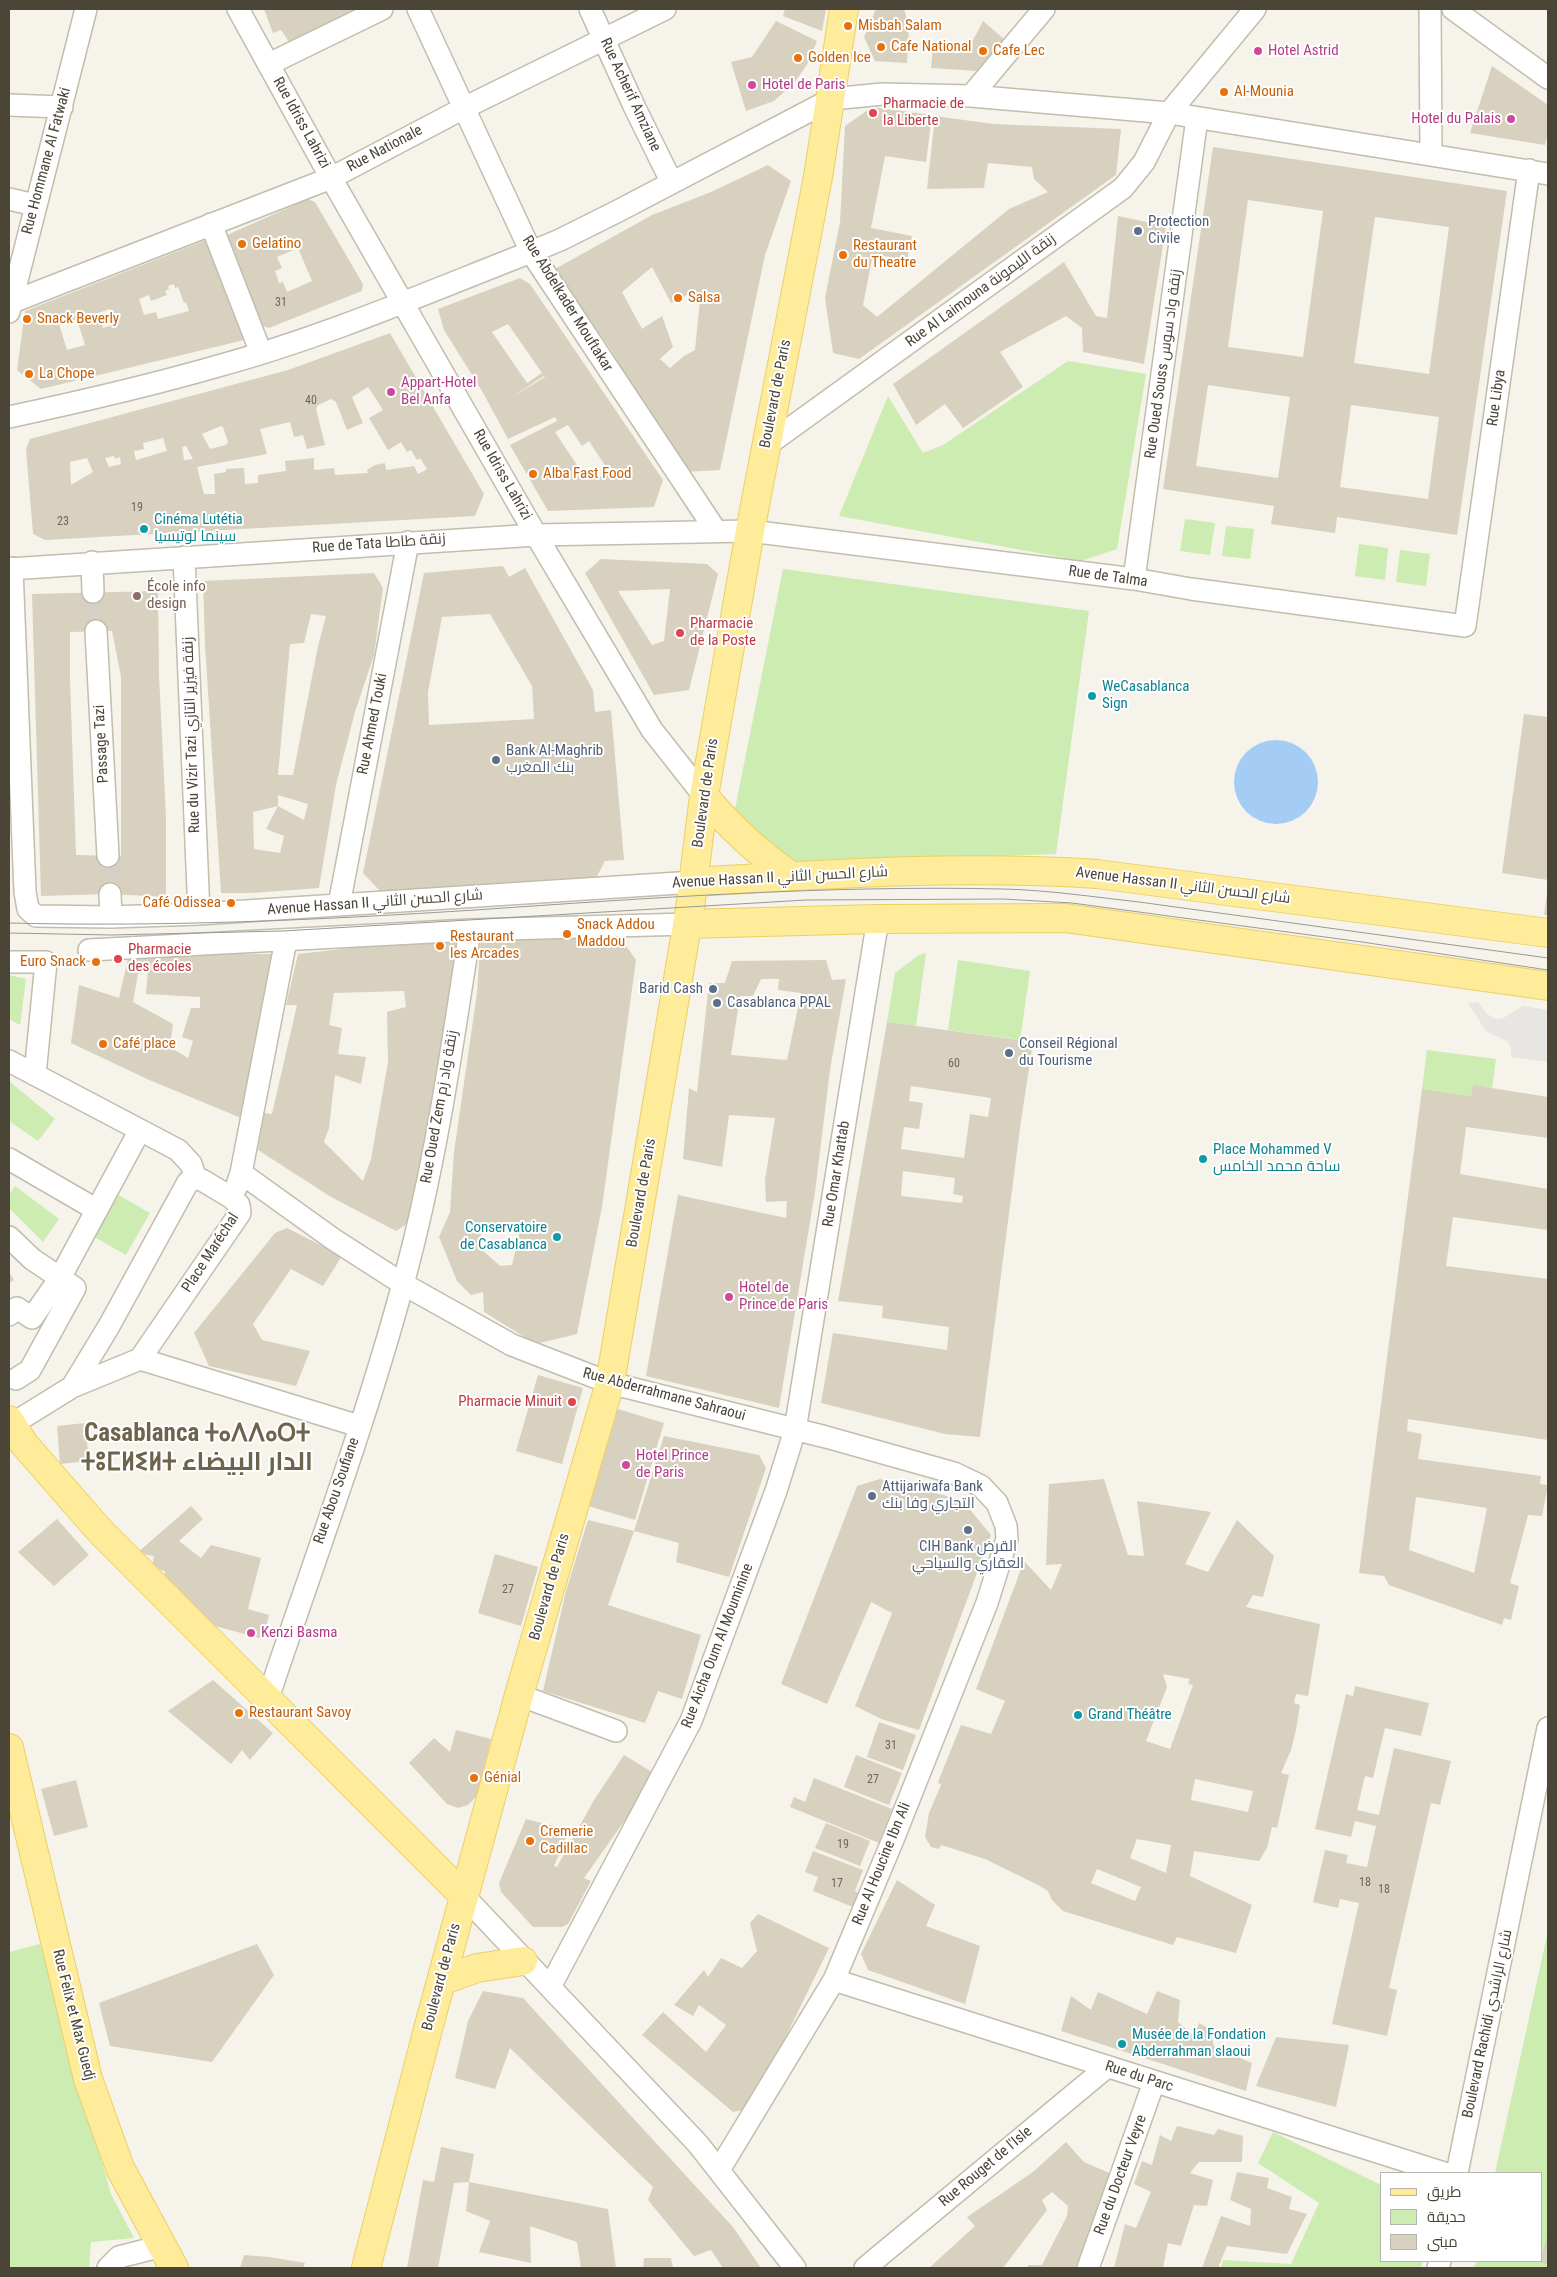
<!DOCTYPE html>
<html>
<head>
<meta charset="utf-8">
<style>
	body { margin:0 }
	#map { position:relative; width:1557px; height:2277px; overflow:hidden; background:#f6f3ea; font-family:"Roboto Condensed",Cairo,sans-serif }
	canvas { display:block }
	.frame { position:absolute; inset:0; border:10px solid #4b4537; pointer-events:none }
	.legend { position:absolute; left:1380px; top:2172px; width:162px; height:90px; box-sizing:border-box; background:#fff; border:1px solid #b7b5af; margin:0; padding:6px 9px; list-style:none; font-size:15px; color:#4b4537 }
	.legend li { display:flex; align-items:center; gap:10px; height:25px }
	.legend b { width:25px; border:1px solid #b7b5af }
</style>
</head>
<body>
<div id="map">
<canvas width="1557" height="2277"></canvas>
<div class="frame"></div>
<ul class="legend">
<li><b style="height:6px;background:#ffec9a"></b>طريق</li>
<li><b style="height:14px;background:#ccecb1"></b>حديقة</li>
<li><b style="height:14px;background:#d8d1bf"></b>مبنى</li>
</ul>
</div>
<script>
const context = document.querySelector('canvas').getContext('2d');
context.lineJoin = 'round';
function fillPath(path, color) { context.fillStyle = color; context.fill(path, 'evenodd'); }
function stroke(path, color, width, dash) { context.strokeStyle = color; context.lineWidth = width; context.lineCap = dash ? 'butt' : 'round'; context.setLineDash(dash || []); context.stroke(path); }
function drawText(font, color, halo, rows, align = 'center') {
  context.font = font + ' "Roboto Condensed",Cairo,"Noto Sans Tifinagh",sans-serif'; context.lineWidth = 4; context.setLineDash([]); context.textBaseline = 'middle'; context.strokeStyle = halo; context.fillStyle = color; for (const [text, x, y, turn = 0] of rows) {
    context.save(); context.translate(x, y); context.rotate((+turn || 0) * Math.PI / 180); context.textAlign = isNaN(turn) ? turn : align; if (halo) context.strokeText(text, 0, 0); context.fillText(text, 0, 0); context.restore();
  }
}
fillPath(new Path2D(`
	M1068,361L1146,374L1117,549L1081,561L839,516L888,396L923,453L943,445Z
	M1185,519L1215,523L1210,555L1180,551Z
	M1226,526L1254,529L1250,559L1222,556Z
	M1359,544L1388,548L1385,580L1355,576Z
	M1400,550L1430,554L1426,586L1396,582Z
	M783,569L1089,611L1056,854L788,864L733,819Z
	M926,953L916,1026L887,1022L895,973L919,955Z
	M958,960L1030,971L1020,1040L948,1030Z
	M9,975L26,979L20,1025L9,1019Z
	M1427,1050L1496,1059L1492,1088L1473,1086L1471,1096L1422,1089Z
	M9,1081L55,1119L38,1141L9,1121Z
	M15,1186L59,1219L43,1242L9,1208V1195Z
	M113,1192L150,1213L126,1255L89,1234Z
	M1548,1931V2268H1474L1476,2261H1541V2173H1495Z
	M40,1944L111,2194L134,2238L91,2242L89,2268H9V1952Z
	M1273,2132L1381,2185V2261H1423L1421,2268H1221L1223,2260L1291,2264L1319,2203L1258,2163Z`), '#ccecb1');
fillPath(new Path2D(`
	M1478,1002L1487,1014L1496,1019L1503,1018L1523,1006L1548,1010V1062L1511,1057V1048L1508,1042L1486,1031L1468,1003Z`), '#e7e6e2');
fillPath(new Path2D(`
	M1234 782a42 42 0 1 1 84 0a42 42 0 1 1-84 0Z`), '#a4ccf5');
fillPath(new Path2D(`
	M264,9H359L289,42L281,30L273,33Z
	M785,9H826L822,31L783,16Z
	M876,9H904L909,25L907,63L875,61L864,37Z
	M776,21L817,41L808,63L795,82L774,101L746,111L731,62L752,57Z
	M983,21L1004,39L977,71L931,68L933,46L968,50Z
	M1492,66L1548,105V133L1545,145L1470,133Z
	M872,107L932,115L926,162L885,156L871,228L912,236L907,260L873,254L863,305L877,317L1009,209L1048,192L1034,179L1032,167L988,163L984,188L927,189L935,116L993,124L1121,129L1116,175L859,359L833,353L825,298L840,222L845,126Z
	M1213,147L1507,191L1457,535L1337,517L1335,533L1271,524L1274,506L1163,489ZM1248,200L1323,211L1303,357L1228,347ZM1375,217L1449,227L1429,374L1354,363ZM1208,385L1290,397L1278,478L1196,466ZM1351,405L1439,417L1428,499L1340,487Z
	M768,165L791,181L765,255L720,470L684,472L611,350L555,269L652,215L711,192ZM652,267L671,303L689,294L700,300L695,350L684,356L670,368L660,359L673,347L662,316L642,329L622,292Z
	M308,199L315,202L363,284L362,291L269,328L263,326L227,235ZM298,248L312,281L287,292L283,282L279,283L275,271L282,268L277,257Z
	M1118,216L1166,226L1144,364L1083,352L1082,328L1066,316L1000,352L1023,387L963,428L945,404L916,425L893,384L1064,262L1096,316L1107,318Z
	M206,240L244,340L41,389L17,370L25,311ZM174,284L175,288L178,287L184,303L186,302L189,311L158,319L156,312L144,315L139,299L149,295L151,301L167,295L165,291L169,289L168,286ZM110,309L115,324L103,328L98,313ZM77,319L85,345L67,350L59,324Z
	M520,278L530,284L663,480L654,507L548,511L510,445L557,421L555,417L508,439L482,391L444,330L438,309ZM508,324L542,373L527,383L492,332ZM544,376L545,377L519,393H518ZM568,425L582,446L589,441L606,467L602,477L577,465L555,432Z
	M390,333L484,494L475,516L45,540L33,534L26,449L30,439L288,370ZM368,387L383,410L369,418L388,450L401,442L407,452L411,450L417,460L420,458L427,469L418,474L414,466L386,470L385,463L375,465L367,470L368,473L335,475L334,468L314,470V458L285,461L286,471L258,475V483L245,484L244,468L226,469V472L214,474L215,494H204L197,467L267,454L260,429L290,422L294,437L303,435L307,449L325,445L316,409L318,405L331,399L336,402L347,430L363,423L352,397ZM221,426L223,427L228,442L226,445L210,449L202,434ZM163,438L167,451L136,460L134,451L144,449L143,443ZM186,446L193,459L184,460L182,447ZM114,456L115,459L120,457L121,464L109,467L105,458ZM87,458L93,472L71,485L70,462Z
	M601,559L707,564L718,574L689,690L654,695L585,573ZM670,589L664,641L652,645L618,591Z
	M503,566L509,577L525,568L593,690L595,712L611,710L624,860L605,861L596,878L380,891L363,873L424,573ZM490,614L532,686L534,719L429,725L428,692L442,617Z
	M374,573L383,588L374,655L355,712L336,785L319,888L252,893H221L205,645L203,581ZM311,614L326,616L318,646L293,775H278L290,644L304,643ZM278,795L308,804L304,820L278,806ZM278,806L266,829L284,836L280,853L254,849L253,812Z
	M158,591L159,675L166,817V897L110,894L41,896L32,594ZM112,631L121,677V856L76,855L70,679V632Z
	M1524,714L1548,717V880L1502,873Z
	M1547,894H1548V915H1544Z
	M615,930L636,960L602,1207L577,1334L536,1344L484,1312L483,1292L471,1295L457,1281L439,1237L450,1212L454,1152L477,993L481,933ZM482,1224L521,1226L512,1265L500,1266L479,1247Z
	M462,942L413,1220L396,1231L331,1197L258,1150L264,1113L272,1114L297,1005H286L298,954L377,945ZM404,991L406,1007L387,1012L388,1062L371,1159L363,1181L324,1142L329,1128L335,1075L361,1084L366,1057L338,1054L342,1028L329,1025L334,993Z
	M129,954H280L246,1120L147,1079L71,1043L79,985L119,998ZM148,970L146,994L200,997V1008H191L182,1037L193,1041L188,1058L170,1047L173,1024L133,1002L138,974Z
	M826,960L832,980L846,979L830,1070L815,1192L779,1408L646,1376L678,1195L786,1218L787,1201L766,1202L765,1180L775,1118L729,1115L722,1167L683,1159L689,1088L697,1092L709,983H725L732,961ZM761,979H779L778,990L801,993L787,1060L731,1055L740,996H753Z
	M887,1022L1033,1042L1021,1121L980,1437L945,1434L821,1403L833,1333L947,1350L949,1327L882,1318L883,1306L838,1301ZM911,1086L991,1098L988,1117L970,1114L964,1158L901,1149L904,1127L919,1129L923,1103L909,1101ZM903,1171L955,1178L953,1194L963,1196L962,1203L901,1196Z
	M1473,1085L1548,1097V1138L1466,1127L1460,1174L1548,1189V1230L1453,1217L1446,1266L1548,1279V1440L1408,1419L1407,1431L1422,1434L1418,1459L1541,1476L1540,1484L1548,1485L1542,1516L1528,1515L1510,1583L1519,1586L1511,1620L1504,1618L1502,1625L1389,1585L1384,1576L1359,1573L1422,1089L1471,1096ZM1416,1497L1487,1508L1474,1573L1409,1550Z
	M287,1228L342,1256L323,1286L291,1269L253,1324L262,1340L310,1351L296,1386L209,1366L194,1333L275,1233Z
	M9,1272L14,1280L9,1283Z
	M538,1375L583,1388L562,1464L516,1451Z
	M618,1409L664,1423L635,1520L588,1506Z
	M85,1423L89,1461L60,1464L57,1426Z
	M664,1436L759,1455L766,1468L729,1577L676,1562L679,1543L634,1531Z
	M880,1479L962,1500L991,1535L919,1730L881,1719L855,1706L892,1613L871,1602L827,1704L781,1684L857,1486Z
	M1104,1479L1128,1555L1144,1556L1137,1501L1211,1512L1185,1564L1208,1572L1237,1520L1274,1556L1263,1597L1253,1595L1246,1607L1320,1624L1308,1696L1296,1694L1294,1703L1300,1705L1296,1730L1291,1750L1281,1773L1289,1775L1277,1828L1272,1827L1267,1848L1259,1861L1194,1851L1190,1876L1252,1905L1236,1953L1177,1937L1173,1945L1063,1911L1052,1900L1048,1891L1038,1885L985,1859L941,1845L939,1849L931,1847L925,1837L929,1813L941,1785L938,1782L961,1725L991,1734L1005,1701L976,1689L1024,1561L1051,1590L1062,1564L1046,1565L1049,1484ZM1163,1674L1190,1679L1188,1684L1193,1685L1170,1749L1146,1741L1167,1687ZM1195,1779L1253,1791L1248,1812L1191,1800ZM1137,1839L1171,1845L1166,1873L1130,1858ZM1097,1869L1141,1887L1135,1901L1091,1883Z
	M191,1506L203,1519L179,1541L201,1558L211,1545L261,1558L248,1609L269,1615L263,1639L200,1622L187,1610L189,1600L176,1598L178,1587L163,1585L165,1571L152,1568L154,1556L137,1553Z
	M57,1519L89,1555L54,1586L18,1552Z
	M588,1520L634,1531L608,1605L701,1635L682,1699L658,1691L645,1723L543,1691L566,1591Z
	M495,1554L538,1567L521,1626L478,1613Z
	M213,1680L273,1733L250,1760L242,1750L231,1764L168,1711Z
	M1355,1686L1429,1703L1421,1736L1385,1728L1373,1778L1365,1776L1357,1810L1379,1815L1394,1748L1451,1761L1440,1805L1431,1803L1389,1988L1397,1990L1387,2036L1332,2024L1359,1903L1340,1899L1338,1908L1313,1902L1325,1850L1348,1855L1346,1863L1367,1867L1376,1826L1355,1821L1351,1837L1315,1829L1346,1694L1353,1696Z
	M879,1722L916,1735L903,1770L867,1757Z
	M456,1730L491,1739L477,1796L468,1805L458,1808L447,1804L409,1763L434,1738L450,1752Z
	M624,1755L652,1772L628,1816L584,1878L591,1881L568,1924L562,1927H533L501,1892L499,1883L526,1819L569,1830L554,1866L557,1867L594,1800Z
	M856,1755L902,1773L889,1805L844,1787Z
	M814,1778L892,1809L879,1843L790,1807L794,1797L805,1802Z
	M76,1780L88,1827L54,1836L41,1789Z
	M826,1823L870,1841L860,1866L815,1848Z
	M813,1851L863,1870L855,1891L858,1893L853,1907L813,1891L818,1877L805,1872Z
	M897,1880L935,1905L926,1926L980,1946L965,2004L868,1970L861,1954Z
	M758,1914L829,1948L751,2108L733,2112L642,2035L663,2012L706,2052L726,2025L699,2005L693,2016L674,2005L704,1970L708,1977L721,1958L742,1968L757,1951L750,1923Z
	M257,1944L274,1975L212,2062L110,2046L99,2003Z
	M483,1991L523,1998L733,2227L761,2268H723L711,2250L694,2256L648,2200L653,2187L510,2048L495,2089L455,2078L468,2021Z
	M1157,1991L1180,2000L1178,2022L1194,2036L1199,2023L1210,2029L1214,2047L1252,2063L1246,2091L1061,2031L1071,1996L1091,2010L1098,1992L1147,2014Z
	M1276,2037L1349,2045L1336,2107L1256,2086Z
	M1177,2126L1214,2135L1218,2129L1243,2136L1242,2162H1199L1190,2173L1213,2180L1207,2206L1194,2205L1181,2246L1168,2243L1163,2268H1114L1125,2224L1136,2228L1151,2192L1134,2184L1142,2161L1152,2165L1160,2135L1171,2141Z
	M1066,2142L1084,2162L1114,2175L1075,2268H1027L1028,2265H1042L1067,2216L1068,2206L1052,2192L1042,2200L1047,2210L1003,2268H929L975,2226L967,2217L1033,2172Z
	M441,2147L474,2154L469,2182L454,2183L438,2268H407L423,2180L434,2182Z
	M1237,2172L1269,2178L1267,2188L1292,2197L1289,2209L1307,2214L1287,2254L1227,2246L1218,2268H1202L1221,2216L1250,2226L1251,2209L1230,2200Z
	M469,2182L608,2209L616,2268H581L577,2242L530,2226L531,2263L479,2252L490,2221L466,2211Z
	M1548,2232V2264L1540,2262Z
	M244,2255L269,2257L305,2263L303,2268H240Z
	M644,2258H671L673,2268H643Z`), '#d8d1bf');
stroke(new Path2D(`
	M93,592L96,631
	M108,856L110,894`), '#d4d0c6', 21, [21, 11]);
const minor = new Path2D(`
	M238,9L331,178L536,535L652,730L704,796
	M418,9L531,252L716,531
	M590,9L634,106L671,181
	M1430,9L1431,155
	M1453,9L1548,78
	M269,64L382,9
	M971,96L1044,9
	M9,105L62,107
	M9,199L35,205
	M211,224L261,353
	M12,302L331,178L464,108L665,9
	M9,312L86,9
	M9,417C79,402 149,386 218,366C325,337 428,292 531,252L560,240L618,211L832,99L882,94L971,96L1169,113L1548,174
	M767,445L1123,188L1144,162L1169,113L1255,9
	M184,557L199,914
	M92,562L93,592
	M12,568L25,892L28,909L36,916L111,917L199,914L694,882
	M9,569L536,535L750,531L1134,579L1191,589L1465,626L1529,170
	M1134,579L1197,118
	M96,631L108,856
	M110,894L111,917
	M339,905L408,542
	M89,950L470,930L687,924
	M9,962H46L35,1075
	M9,1061L178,1150L191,1164L196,1179
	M9,1159L97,1210
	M241,1173L333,1239L403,1284L512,1345L610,1383L826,1437L954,1473L981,1486L997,1503L1006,1526L1007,1539L987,1603L892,1842L834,1980L719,2170
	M236,1188L241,1173L286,940
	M9,1237L32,1259L75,1288L30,1370L16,1379
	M9,1315L17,1308L32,1318L60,1278L140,1130
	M140,1359L359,1426
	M9,1426L72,1387L140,1359L240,1213L239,1205L232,1198L202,1180L196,1179L188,1182L109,1326L72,1387
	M519,1695L616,1731
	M268,1698C314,1561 365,1424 403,1284C435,1168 452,1048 470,930
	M464,1896L698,2144L795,2268
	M834,1980L1444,2173
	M550,1987L691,1721L776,1491L795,1430L878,919
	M1457,2173L1548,1728
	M108,2268L119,2257L162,2246
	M865,2268L1107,2067
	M1088,2268L1154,2082
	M1438,2268L1440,2261`);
const major = new Path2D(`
	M704,796C732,829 756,851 791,876
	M694,882C828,874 963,865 1097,874L1548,933
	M687,924L878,919L1065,918L1548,986
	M9,1420L24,1444L100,1531L464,1896
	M9,1748L88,2079L120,2168L174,2268
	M441,1981L477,1968L523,1961
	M366,2268L428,2029L519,1695L610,1383L690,908L704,796L750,531L818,177L844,9`);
stroke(minor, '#c2bdac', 24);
stroke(major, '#ebcf63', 30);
stroke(minor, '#fff', 21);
stroke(major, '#ffec9a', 28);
stroke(new Path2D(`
	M9,923C164,927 319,920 475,910C650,898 827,885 1003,889C1048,890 1094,897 1139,902L1548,958
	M9,933L111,935L283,931L806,900L1003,899L1072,903L1362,942L1548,970`), '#999', 1);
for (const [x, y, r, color] of [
	[848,26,5,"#e8710a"],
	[881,47,5,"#e8710a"],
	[983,51,5,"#e8710a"],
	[1258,51,5,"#d1479c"],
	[798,58,5,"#e8710a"],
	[752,85,5,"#d1479c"],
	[1224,92,5,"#e8710a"],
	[873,113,5,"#e0444e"],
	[1511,119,5,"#d1479c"],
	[1138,231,5,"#5c6f8a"],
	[242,244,5,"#e8710a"],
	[843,255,5,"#e8710a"],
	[678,298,5,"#e8710a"],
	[27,319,5,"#e8710a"],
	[29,374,5,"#e8710a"],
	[391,392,5,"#d1479c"],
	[533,474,5,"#e8710a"],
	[144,529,5,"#0f9aa8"],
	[137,596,5,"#8d6e63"],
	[680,633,5,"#e0444e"],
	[1092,696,5,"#0f9aa8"],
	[496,760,5,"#5c6f8a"],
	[231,903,5,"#e8710a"],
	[567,934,5,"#e8710a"],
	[440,946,5,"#e8710a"],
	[118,959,5,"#e0444e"],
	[96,962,5,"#e8710a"],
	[713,989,5,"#5c6f8a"],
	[717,1003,5,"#5c6f8a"],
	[103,1044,5,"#e8710a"],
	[1009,1053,5,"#5c6f8a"],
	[1203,1159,5,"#0f9aa8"],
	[557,1237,5,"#0f9aa8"],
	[729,1297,5,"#d1479c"],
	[572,1402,5,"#e0444e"],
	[626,1465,5,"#d1479c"],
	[872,1496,5,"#5c6f8a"],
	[968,1530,5,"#5c6f8a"],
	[251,1633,5,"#d1479c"],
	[239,1713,5,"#e8710a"],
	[1078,1715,5,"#0f9aa8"],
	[474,1778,5,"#e8710a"],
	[530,1841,5,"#e8710a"],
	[1122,2044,5,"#0f9aa8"]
]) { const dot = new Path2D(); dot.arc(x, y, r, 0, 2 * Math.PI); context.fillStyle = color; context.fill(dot); stroke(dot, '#fff', 2); }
drawText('12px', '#6e6859', null, [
	["31",281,303],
	["40",311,401],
	["19",137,508],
	["23",63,522],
	["60",954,1064],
	["27",508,1590],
	["31",891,1746],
	["27",873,1780],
	["19",843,1845],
	["18",1365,1883],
	["17",837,1884],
	["18",1384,1890]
]);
drawText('15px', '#c56008', '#fff', [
	["Misbah Salam",858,26],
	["Cafe National",891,47],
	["Cafe Lec",993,51],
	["Golden Ice",808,58],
	["Al-Mounia",1234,92],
	["Gelatino",252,244],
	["Restaurant",853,246],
	["du Theatre",853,263],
	["Salsa",688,298],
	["Snack Beverly",37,319],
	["La Chope",39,374],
	["Alba Fast Food",543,474],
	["Café Odissea",221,903,"right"],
	["Snack Addou",577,925],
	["Maddou",577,942],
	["Restaurant",450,937],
	["les Arcades",450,954],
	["Euro Snack",86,962,"right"],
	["Café place",113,1044],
	["Restaurant Savoy",249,1713],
	["Génial",484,1778],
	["Cremerie",540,1832],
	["Cadillac",540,1849]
], 'left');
drawText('15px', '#b23c85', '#fff', [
	["Hotel Astrid",1268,51],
	["Hotel de Paris",762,85],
	["Hotel du Palais",1501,119,"right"],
	["Appart-Hotel",401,383],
	["Bel Anfa",401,400],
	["Hotel de",739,1288],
	["Prince de Paris",739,1305],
	["Hotel Prince",636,1456],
	["de Paris",636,1473],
	["Kenzi Basma",261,1633]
], 'left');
drawText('15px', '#4b4537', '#fff', [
	["Rue Acherif Amziane",630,95,65],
	["Rue Idriss Lahrizi",301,123,61],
	["Rue Nationale",385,149,-28],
	["Rue Hommane Al Fatwaki",47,161,-75],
	["Rue Al Laimouna زنقة الليمونة",981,291,-36],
	["Rue Abdelkader Mouftakar",567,304,58],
	["Rue Oued Souss زنقة واد سوس",1164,364,-82],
	["Boulevard de Paris",776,394,-79],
	["Rue Libya",1497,398,-82],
	["Rue Idriss Lahrizi",502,475,60],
	["Rue de Tata زنقة طاطا",379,544,-4],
	["Rue de Talma",1108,577,8],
	["Rue Ahmed Touki",373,724,-79],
	["Rue du Vizir Tazi زنقة فيزير التازي",192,735,-92],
	["Passage Tazi",102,744,-93],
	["Boulevard de Paris",706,793,-82],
	["Avenue Hassan II شارع الحسن الثاني",780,878,-3],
	["Avenue Hassan II شارع الحسن الثاني",1183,886,7],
	["Avenue Hassan II شارع الحسن الثاني",375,903,-4],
	["Rue Oued Zem زنقة واد زم",440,1107,-80],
	["Rue Omar Khattab",837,1174,-81],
	["Boulevard de Paris",642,1193,-80],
	["Place Maréchal",211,1253,-57],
	["Rue Abderrahmane Sahraoui",664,1395,15],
	["Rue Abou Soufiane",337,1491,-71],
	["Boulevard de Paris",550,1587,-74],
	["Rue Aicha Oum Al Mouminine",718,1646,-69],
	["Rue Al Houcine Ibn Ali",882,1864,-68],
	["Boulevard de Paris",442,1977,-75],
	["Rue Felix et Max Guedj",73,2015,76],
	["Boulevard Rachidi شارع الراشدي",1488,2024,-78],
	["Rue du Parc",1139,2077,18],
	["Rue Rouget de l'Isle",986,2167,-40],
	["Rue du Docteur Veyre",1121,2175,-70]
]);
drawText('15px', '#be3a42', '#fff', [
	["Pharmacie de",883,104],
	["la Liberte",883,121],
	["Pharmacie",690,624],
	["de la Poste",690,641],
	["Pharmacie",128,950],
	["des écoles",128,967],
	["Pharmacie Minuit",562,1402,"right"]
], 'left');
drawText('15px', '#4e5e75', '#fff', [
	["Protection",1148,222],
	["Civile",1148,239],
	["Bank Al-Maghrib",506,751],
	["بنك المغرب",506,768],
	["Barid Cash",703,989,"right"],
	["Casablanca PPAL",727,1003],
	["Conseil Régional",1019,1044],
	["du Tourisme",1019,1061],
	["Attijariwafa Bank",882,1487],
	["التجاري وفا بنك",882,1504],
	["CIH Bank القرض",968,1547,"center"],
	["العقاري والسياحي",968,1564,"center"]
], 'left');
drawText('15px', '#0d838f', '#fff', [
	["Cinéma Lutétia",154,520],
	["سينما لوتيسيا",154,537],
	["WeCasablanca",1102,687],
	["Sign",1102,704],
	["Place Mohammed V",1213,1150],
	["ساحة محمد الخامس",1213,1167],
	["Conservatoire",547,1228,"right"],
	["de Casablanca",547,1245,"right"],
	["Grand Théâtre",1088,1715],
	["Musée de la Fondation",1132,2035],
	["Abderrahman slaoui",1132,2052]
], 'left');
drawText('15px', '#785e54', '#fff', [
	["École info",147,587],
	["design",147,604]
], 'left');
drawText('bold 25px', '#6e644e', '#fff', [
	["Casablanca ⵜⴰⴷⴷⴰⵔⵜ",197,1435],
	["ⵜⵓⵎⵍⵉⵍⵜ الدار البيضاء",197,1464]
]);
</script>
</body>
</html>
